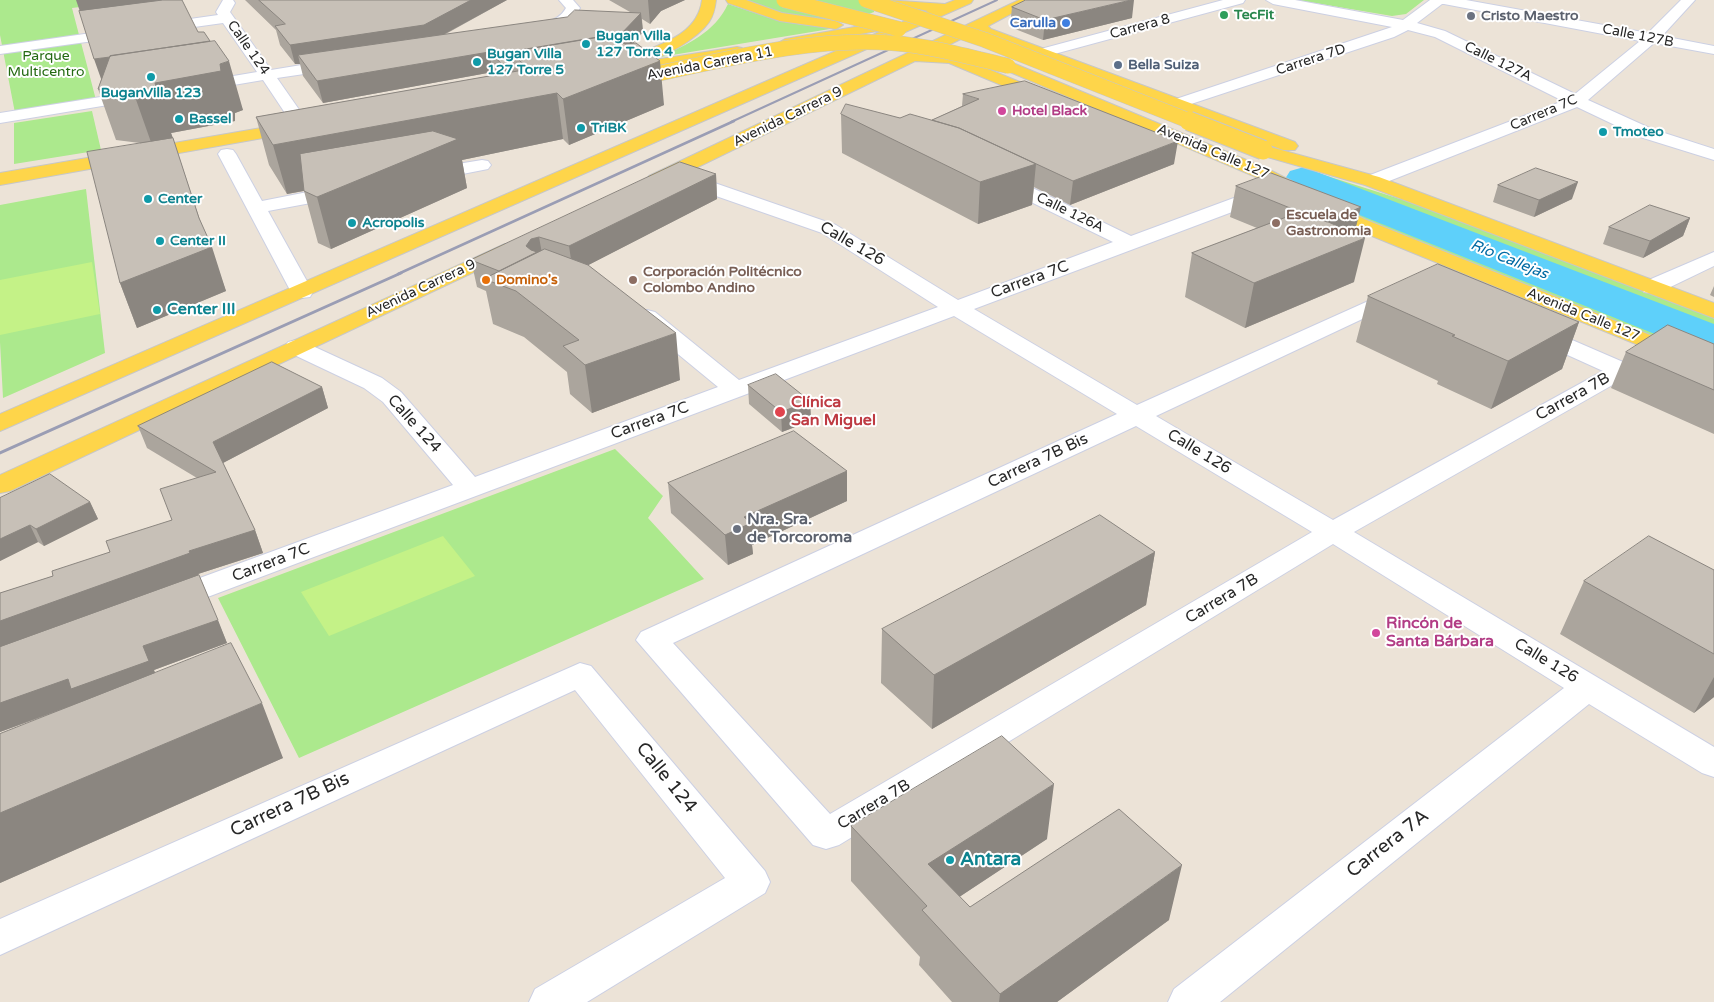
<!DOCTYPE html>
<html>
<head>
<meta charset="utf-8">
<style>
	body { margin:0 }
	canvas { display:block; background:#ece3d7 }
</style>
</head>
<body>
<canvas width="1714" height="1002"></canvas>
<script>
const context = document.querySelector('canvas').getContext('2d');
context.lineJoin = 'round';
function fillPath(path, color) { context.fillStyle = color; context.fill(path, 'evenodd'); }
function stroke(path, color, width, dash) { context.strokeStyle = color; context.lineWidth = width; context.lineCap = dash ? 'butt' : 'round'; context.setLineDash(dash || []); context.stroke(path); }
function drawText(font, color, halo, rows, align = 'center') {
  context.font = font + ' "Varela Round",sans-serif'; context.lineWidth = 4; context.setLineDash([]); context.textBaseline = 'middle'; context.strokeStyle = halo; context.fillStyle = color; for (const [text, x, y, turn = 0] of rows) {
    context.save(); context.translate(x, y); context.rotate((+turn || 0) * Math.PI / 180); context.textAlign = isNaN(turn) ? turn : align; if (halo) context.strokeText(text, 0, 0); context.fillText(text, 0, 0); context.restore();
  }
}
fillPath(new Path2D(`
	M0,0H136L72,8L96,100L15,113L0,35Z
	M746,0H868L874,5V12C830,30 787,20 746,0Z
	M1297,0H1424L1406,14L1392,16Z
	M728,4L779,21L803,25L842,27L660,57C687,45 715,32 728,4Z
	M92,111L101,150L14,164V123Z
	M1324,175L1451,215L1714,316V363L1358,216L1303,183Z
	M86,189L105,353L3,398L0,342V205Z
	M615,449L663,496L648,518L704,579L299,758L218,598Z`), '#ace98d');
fillPath(new Path2D(`
	M92,262L100,314L0,335V280Z
	M443,536L475,576L329,636L301,592Z`), '#c4f287');
fillPath(new Path2D(`
	M1304,167L1714,324V355L1697,351L1290,187L1285,179L1290,171Z`), '#5ed0fa');
const minor = new Path2D(`
	M223,0H233L235,3L230,12L271,70L338,59L346,64L338,69L277,78L307,121L305,125H293L263,80L198,91L192,89L190,86L192,83L257,72L223,23L0,54V46L218,15L216,12Z
	M559,0H573L580,8C572,23 551,38 533,34L531,31C540,21 557,24 566,8Z
	M1223,0H1245L1243,3L1047,56H1037L1035,53L1037,50Z
	M1266,0H1295L1403,20L1430,0H1466L1648,33L1681,0H1695L1662,36L1714,46V54L1654,43L1588,100L1652,129L1714,149V160L1640,137L1577,107L1379,185H1365L1363,181L1365,177L1563,101L1435,37L1408,30L1394,37L1182,107H1170L1168,104L1170,101L1392,27L1273,4ZM1442,4H1444L1640,41L1575,94L1445,31L1417,23Z
	M138,91L144,93L146,96L144,99L0,123V113Z
	M227,149L233,150L236,154L262,201L343,185L350,187L352,191L350,195L343,197L268,211L313,292L310,297L302,298L294,297L291,292L218,154L221,150Z
	M482,160L488,161L491,165L488,169L427,181L421,179L418,175L421,171L427,169Z
	M683,172L836,225L958,300L1113,242L992,183L990,179L992,175H1006L1131,236L1250,192L1259,184H1273L1275,188L1264,200L974,309L1137,405L1424,276L1630,365L1634,370L1630,375L1354,532L1714,747V777L1702,773L1589,704L1220,1002H1168L1174,989L1564,688L1333,544L839,845L826,849L813,845L636,640L641,632L1117,414L954,316L181,607L170,610L159,607L155,600L159,593L453,485L383,402L364,388L288,352L284,347L288,342L296,340L304,342L382,378L401,392L475,477L718,387L639,322L636,317L639,312L647,310L655,312L739,380L938,307L822,233L676,182L674,178L676,174ZM1424,290L1603,371L1333,520L1156,416ZM1136,426L1312,532L830,814L673,643Z
	M1714,252V266L1660,292L1652,293L1644,292L1641,287L1644,282Z
	M580,663L591,666L765,871L770,882L765,893L587,1002H529L535,989L725,878L575,690L0,955V919Z`);
const major = new Path2D(`
	M702,0H716C715,8 714,15 709,22C699,37 658,64 640,59L637,56L640,53C667,42 698,32 702,0Z
	M726,0H746L782,13L836,21L843,25L836,29L780,21L728,3Z
	M886,0L945,4L955,0H973L971,3L0,431V414L928,11L888,3Z
	M1019,0H1037L988,26L991,29L1295,142L1298,146L1295,150H1283L981,35L977,31L930,54L956,56L1032,87L1034,90L1032,93H1020L949,63L915,61L663,184H649L647,180L649,176Z
	M878,23L883,24L885,27L883,30L785,47L778,43L785,39Z
	M737,47L742,48L744,51L742,54L622,75L614,70L622,65Z
	M1008,61L1268,169L1364,219L1714,361V376L1350,227L1256,177L1003,69L1000,66Z
	M296,122L302,123L305,127L302,131L0,185V173Z
	M1263,145L1379,177L1714,303V318L1365,185L1257,154L1254,150L1257,146Z
	M505,244L512,246L515,250L512,254L10,491L0,493V475Z`);
stroke(minor, '#ccd0e3', 2);
stroke(major, '#c7c7c7', 2);
fillPath(minor, '#fff');
fillPath(major, '#fed54a');
stroke(new Path2D(`
	M731,122L997,0`), '#9a9db4', 2);
stroke(new Path2D(`
	M398,274L734,121`), '#9a9db4', 2.5);
stroke(new Path2D(`
	M0,453L401,273`), '#9a9db4', 3);
const majorBridgeFar1 = new Path2D(`
	M784,0L899,29
	M866,0L985,40L1192,122
	M632,79C717,62 804,37 892,43C931,46 970,57 1008,66`);
const majorBridge = new Path2D(`
	M1189,121L1263,150`);
stroke(majorBridgeFar1, '#c7c7c7', 16, []);
stroke(majorBridge, '#c7c7c7', 21, []);
stroke(majorBridgeFar1, '#fed54a', 15);
stroke(majorBridge, '#fed54a', 19);
fillPath(new Path2D(`
	M245,0H507L444,35L630,12L609,0H685L661,11L650,24L642,19L643,32L633,44L664,105L569,145L563,139L462,160L467,188L331,249L318,243L304,191L287,194L269,165L256,117L495,75L493,72L323,103L303,76L300,64H295L280,45L276,30Z
	M1012,7L1132,18L1043,40L1010,27Z
	M198,32L243,110L235,113V121L171,133L200,220L226,291L137,328L120,283L140,143L116,140L98,89L101,80Z
	M963,94L1174,164L1070,205L1034,187L1032,205L978,224L842,153L841,114L932,120L962,106Z
	M716,174L717,199L588,265L680,380L592,413L570,394L567,372L524,337L493,324L486,291L477,287L471,260Z
	M1498,185L1572,199L1534,217L1493,202Z
	M1236,186L1354,233V282L1245,328L1185,297L1192,253L1257,228L1230,217Z
	M1690,218L1683,236L1643,258L1603,244L1609,227Z
	M1714,286V297L1710,295Z
	M1368,296L1579,322L1562,369L1491,409L1437,384L1438,381L1356,342Z
	M1714,344V434L1611,388L1626,352Z
	M748,385L810,401L811,421L782,432L749,404Z
	M322,387L328,408L223,463L255,530L263,553L198,574L227,643L154,670L155,673L283,758L0,883V734L70,707L0,732V593L53,576L110,552L172,520L197,478L147,448L138,426Z
	M847,471V501L752,545L753,554L728,565L671,513L668,483Z
	M0,498L90,502L98,519L44,546L38,542L0,561Z
	M1155,552L1146,605L932,729L881,683L882,629Z
	M1714,570V697L1694,713L1560,634L1584,581Z
	M851,826L1047,839L959,897L970,907L1169,920L1057,1002H952L919,965L920,957L851,881Z`), '#aba59d');
fillPath(new Path2D(`
	M76,0H179L87,32Z
	M471,0H507L428,43L298,55L300,64H295L290,45Z
	M648,0H685L661,11L650,24Z
	M1131,0H1134L1132,18L1043,40L1045,20Z
	M641,13L643,32L614,65L529,69Z
	M210,42L220,64L229,61L243,110L235,113V121L171,133L174,141L152,145L134,94L105,90L94,59Z
	M489,52L493,72L323,103L317,81Z
	M660,61L664,105L569,145L563,99Z
	M512,62L515,83L506,85L502,64Z
	M557,93L563,139L462,160L467,188L331,249L317,197L356,181L287,194L273,145Z
	M1178,141L1174,164L1070,205L1073,181Z
	M1036,164L1032,205L978,224L980,182Z
	M716,174L717,199L573,273L569,246Z
	M1578,182L1572,199L1534,217L1539,200Z
	M1361,207L1353,239L1326,222Z
	M1690,218L1683,236L1643,258L1650,241Z
	M539,237L543,259L516,291L526,246L531,239Z
	M1365,238L1354,282L1245,328L1254,283Z
	M212,247L226,291L137,328L120,283Z
	M1579,322L1562,369L1491,409L1508,361Z
	M676,333L680,380L592,413L585,365Z
	M322,387L328,408L221,464L213,442Z
	M810,401L811,421L782,432L781,412Z
	M847,471V501L752,545L753,554L728,565L725,535L744,517Z
	M90,502L98,519L44,546L36,529Z
	M30,525L38,542L0,561V539Z
	M255,530L263,553L198,574L199,576L0,649V621L189,551Z
	M1155,552L1146,605L932,729L934,675Z
	M218,620L227,643L154,670L159,684L78,703L0,732V703L143,646Z
	M1714,677V697L1694,713Z
	M262,703L283,758L0,883V813Z
	M1054,784L1047,839L929,917L928,864Z
	M1182,865L1169,920L1057,1002H999L1000,994Z`), '#8b8680');
const building = new Path2D(`
	M163,0H182L198,32H204L210,41L110,56V57L94,59L79,11Z
	M259,0H471L424,25L290,45L275,26L285,24Z
	M1026,0H1131L1045,20L1012,7Z
	M575,10L641,13L619,36L618,34L510,52L512,62L502,64L489,52L317,81L298,55L567,17Z
	M618,34L621,42L625,44L636,43L660,61L563,99L557,93L273,145L256,117L529,69L510,52Z
	M215,41L229,61L220,64L221,71L155,83L157,90L134,94L98,89L110,56Z
	M1025,81L1178,141L1073,181L972,134L959,128L932,120L979,99L963,94Z
	M846,104L900,118L910,114L959,128L1036,164L980,182L841,114Z
	M433,131L458,139L317,197L304,191L300,154Z
	M173,138L199,218L212,247L120,283L87,152Z
	M680,162L716,174L569,246L539,237L531,239L526,246L531,250L537,252L499,271L471,260Z
	M1536,168L1578,182L1539,200L1498,185Z
	M1271,173L1361,207L1327,222L1303,211L1300,212L1236,186Z
	M1650,205L1690,218L1650,241L1609,227Z
	M1303,211L1365,238L1254,283L1192,253Z
	M545,249L588,265L676,333L585,365L563,346L579,340L516,291L484,279Z
	M1438,264L1579,322L1508,361L1452,336L1455,335L1368,296Z
	M1668,325L1714,344V390L1626,352Z
	M272,362L322,387L213,442L255,530L189,551L190,553L0,621V593L53,576L52,571L110,552L106,541L172,520L160,489L216,472L138,426Z
	M776,374L810,401L781,412L748,385Z
	M794,431L847,471L744,517L751,523L725,535L668,483Z
	M50,474L90,502L36,529L30,525L0,539V498Z
	M1100,515L1155,552L934,675L882,629Z
	M1649,536L1714,570V654L1584,581Z
	M199,575L218,620L143,646L149,661L71,689L68,679L0,703V647Z
	M231,643L262,703L0,813V734Z
	M1002,736L1054,784L928,864L970,907L1119,809L1182,865L1000,994L922,910L927,906L851,826Z`);
fillPath(building, '#c7c0b7');
stroke(building, '#8b8680', 1);
for (const [x, y, r, color] of [
	[1224,15,5,"#2e9e5b"],
	[1471,16,5,"#6b7280"],
	[1066,23,5,"#3f7fe0"],
	[586,44,5,"#0f9aa8"],
	[477,62,5,"#0f9aa8"],
	[1118,65,5,"#5c6f8a"],
	[151,77,5,"#0f9aa8"],
	[1002,111,5,"#d1479c"],
	[179,119,5,"#0f9aa8"],
	[581,128,5,"#0f9aa8"],
	[1603,132,5,"#0f9aa8"],
	[148,199,5,"#0f9aa8"],
	[352,223,5,"#0f9aa8"],
	[1276,223,5,"#8d6e63"],
	[160,241,5,"#0f9aa8"],
	[486,280,5,"#e8710a"],
	[633,280,5,"#8d6e63"],
	[157,310,5,"#0f9aa8"],
	[780,412,6,"#e0444e"],
	[737,529,5,"#6b7280"],
	[1376,633,5,"#d1479c"],
	[950,860,5,"#0f9aa8"]
]) { const dot = new Path2D(); dot.arc(x, y, r, 0, 2 * Math.PI); context.fillStyle = color; context.fill(dot); stroke(dot, '#fff', 2); }
drawText('bold 14px', '#27864d', '#fff', [
	["TecFit",1234,15]
], 'left');
drawText('bold 14px', '#5b616d', '#fff', [
	["Cristo Maestro",1481,16]
], 'left');
drawText('bold 14px', '#366cbe', '#fff', [
	["Carulla",1056,23]
], 'right');
drawText('14px', '#272727', '#fff', [
	["Carrera 8",1140,27,-15],
	["Calle 127B",1638,36,11],
	["Calle 124",248,48,55],
	["Carrera 7D",1311,60,-18],
	["Calle 127A",1498,62,26],
	["Avenida Carrera 11",710,64,-11],
	["Carrera 7C",1544,113,-23],
	["Avenida Carrera 9",788,117,-26],
	["Avenida Calle 127",1213,152,23],
	["Calle 126A",1070,213,26],
	["Avenida Carrera 9",421,289,-25],
	["Avenida Calle 127",1583,315,22]
]);
drawText('bold 14px', '#0d838f', '#fff', [
	["Bugan Villa",596,36],
	["127 Torre 4",596,52],
	["Bugan Villa",487,54],
	["127 Torre 5",487,70],
	["BuganVilla 123",151,93,"center"],
	["Bassel",189,119],
	["TriBK",591,128],
	["Tmoteo",1613,132],
	["Center",158,199],
	["Acropolis",362,223],
	["Center II",170,241]
], 'left');
drawText('14px', '#246a12', '#fff', [
	["Parque",46,56],
	["Multicentro",46,72]
]);
drawText('bold 14px', '#4e5e75', '#fff', [
	["Bella Suiza",1128,65]
], 'left');
drawText('bold 14px', '#b23c85', '#fff', [
	["Hotel Black",1012,111]
], 'left');
drawText('bold 14px', '#785e54', '#fff', [
	["Escuela de",1286,215],
	["Gastronomia",1286,231],
	["Corporación Politécnico",643,272],
	["Colombo Andino",643,288]
], 'left');
drawText('bold 14px', '#c56008', '#fff', [
	["Domino's",496,280]
], 'left');
drawText('italic 15px', '#006aa3', '#fff', [
	["Río Callejas",1509,260,22]
]);
drawText('16px', '#272727', '#fff', [
	["Calle 126",852,244,30],
	["Carrera 7C",1030,280,-20],
	["Carrera 7B",1573,397,-29],
	["Carrera 7C",650,421,-20],
	["Calle 124",414,424,48],
	["Calle 126",1199,452,31],
	["Carrera 7B Bis",1038,461,-25],
	["Carrera 7C",271,563,-21],
	["Carrera 7B",1222,599,-31],
	["Calle 126",1546,661,31],
	["Carrera 7B",874,805,-31]
]);
drawText('bold 16px', '#0d838f', '#fff', [
	["Center III",167,310]
], 'left');
drawText('bold 16px', '#be3a42', '#fff', [
	["Clínica",791,403],
	["San Miguel",791,421]
], 'left');
drawText('bold 16px', '#5b616d', '#fff', [
	["Nra. Sra.",747,520],
	["de Torcoroma",747,538]
], 'left');
drawText('bold 16px', '#b23c85', '#fff', [
	["Rincón de",1386,624],
	["Santa Bárbara",1386,642]
], 'left');
drawText('19px', '#272727', '#fff', [
	["Calle 124",666,778,51],
	["Carrera 7B Bis",290,805,-25],
	["Carrera 7A",1388,844,-38]
]);
drawText('bold 19px', '#0d838f', '#fff', [
	["Antara",960,860]
], 'left');
</script>
</body>
</html>
